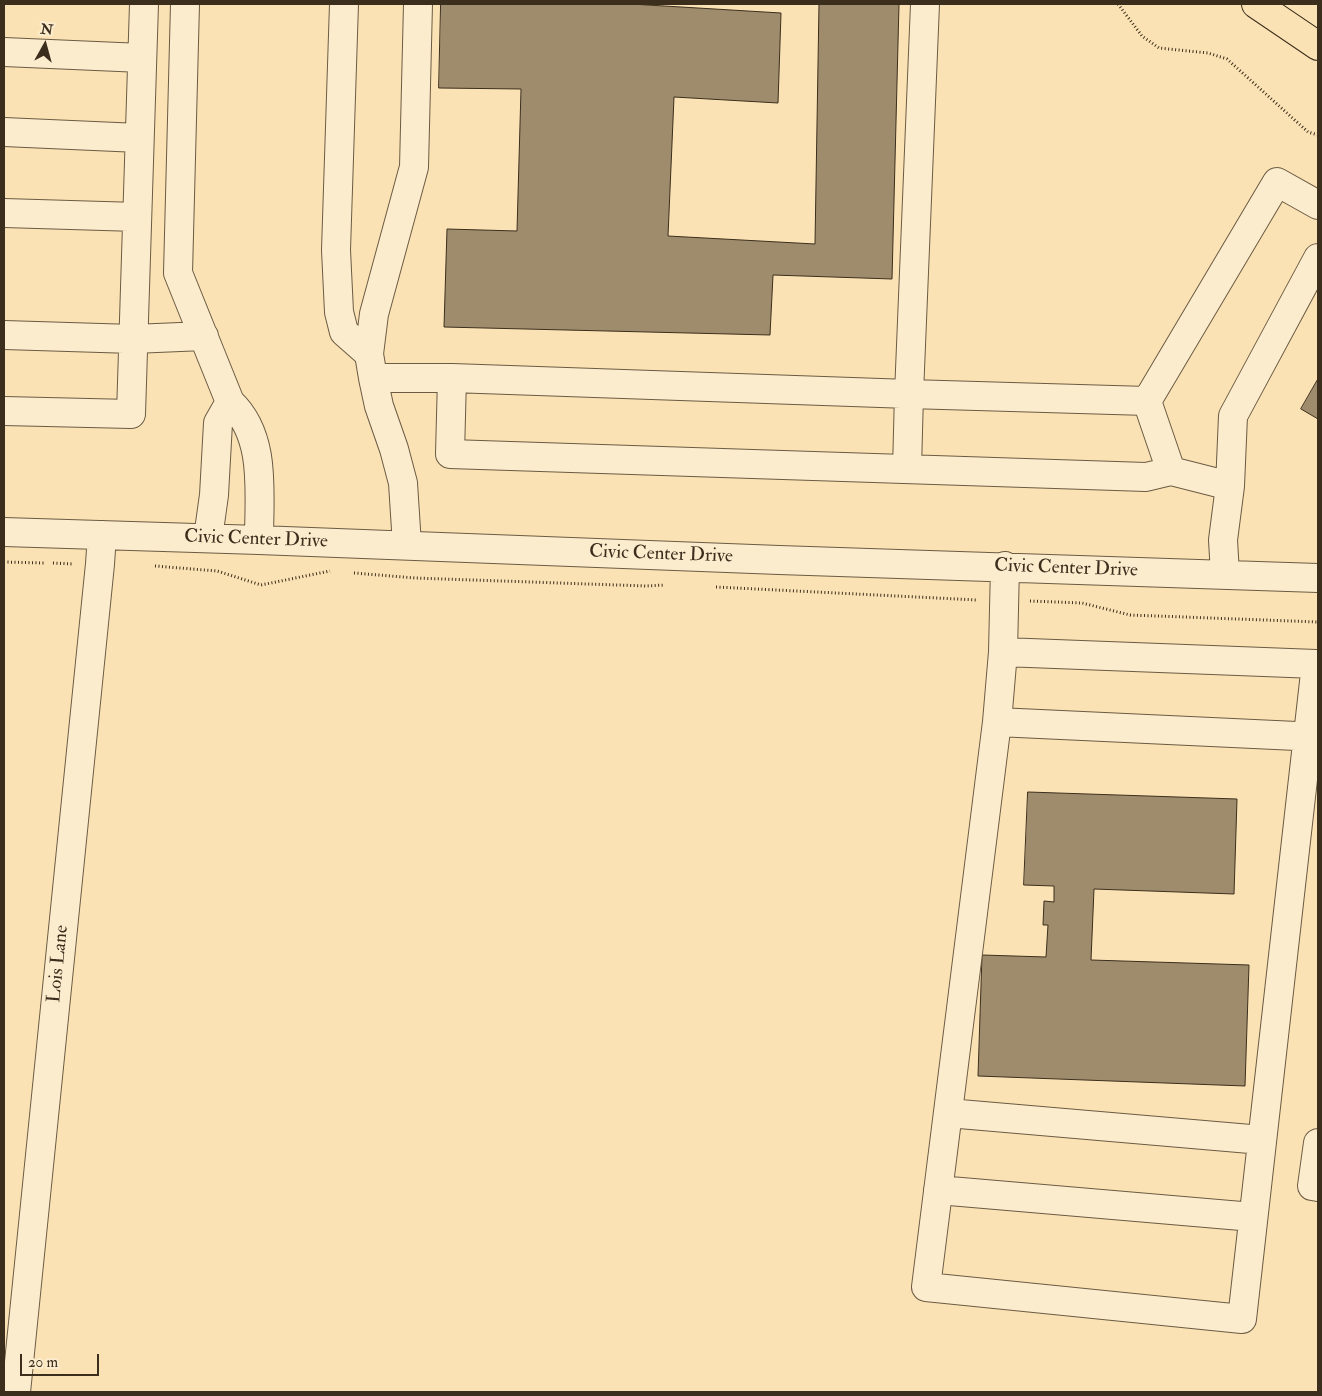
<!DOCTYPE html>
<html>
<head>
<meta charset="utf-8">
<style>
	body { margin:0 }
	#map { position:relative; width:1322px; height:1396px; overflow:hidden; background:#fbe2b4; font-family:"IM FELL Double Pica",serif }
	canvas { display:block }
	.frame { position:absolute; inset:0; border:5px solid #3b2e1d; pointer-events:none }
	.north { position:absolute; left:20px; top:20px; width:50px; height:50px; -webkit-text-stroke:4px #fcecce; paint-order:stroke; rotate:7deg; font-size:14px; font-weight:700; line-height:20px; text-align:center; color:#3b2e1d }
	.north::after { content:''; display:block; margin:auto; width:18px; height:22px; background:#3b2e1d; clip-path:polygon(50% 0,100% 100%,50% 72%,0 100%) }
	.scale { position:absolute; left:20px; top:1354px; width:79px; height:22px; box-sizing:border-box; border:2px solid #3b2e1d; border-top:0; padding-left:6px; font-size:15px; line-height:18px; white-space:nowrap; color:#3b2e1d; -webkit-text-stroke:4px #fcecce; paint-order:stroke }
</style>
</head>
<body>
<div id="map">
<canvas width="1322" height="1396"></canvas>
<div class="frame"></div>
<div class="north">N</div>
<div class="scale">20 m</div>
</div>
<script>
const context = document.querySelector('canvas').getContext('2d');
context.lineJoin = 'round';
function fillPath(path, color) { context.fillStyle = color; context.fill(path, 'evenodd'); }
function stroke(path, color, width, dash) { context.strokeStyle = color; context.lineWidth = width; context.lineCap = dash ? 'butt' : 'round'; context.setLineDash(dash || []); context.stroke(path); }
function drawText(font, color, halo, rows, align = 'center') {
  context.font = font + ' "IM FELL Double Pica",serif'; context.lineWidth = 5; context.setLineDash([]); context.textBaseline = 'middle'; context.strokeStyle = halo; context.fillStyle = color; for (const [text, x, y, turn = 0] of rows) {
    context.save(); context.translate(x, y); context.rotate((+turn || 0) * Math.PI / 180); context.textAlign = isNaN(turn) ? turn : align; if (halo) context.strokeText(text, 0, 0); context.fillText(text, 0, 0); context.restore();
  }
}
const building = new Path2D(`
	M441,4H631L781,13L778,103L674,97L668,236L815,244L819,4H899L892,279L773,275L770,335L444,327L447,229L517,231L521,89L439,88Z
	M1318,379V419L1301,409Z
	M1028,792L1237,799L1234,894L1094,889L1091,960L1249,965L1245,1086L978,1076L982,955L1046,957L1048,925H1043L1044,901L1054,902V886L1024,885Z`);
fillPath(building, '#9f8c6c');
stroke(building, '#3b2e1d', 1);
const minor = new Path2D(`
	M185,4L178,273L230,402C267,436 259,493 259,540
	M344,4L336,250L339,312L344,332L369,354
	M925,4L909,394L1147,401L1277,182L1318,205
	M4,52L142,58
	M4,132L139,138
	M4,213L137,217
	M4,335L133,339L204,336
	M373,378L369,354L374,314L414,167L418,4
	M452,378L450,454L1146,477L1171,471
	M1147,401L1171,471L1230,486L1223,540L1225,574
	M4,411L131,414L144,4
	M1230,486L1233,416L1318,258
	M4,532L259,540L779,560L1318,578
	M208,538L214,495L218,423L230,402
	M407,545L403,483L394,449L379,406L373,378H452L909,394L907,469
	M1003,652L1316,664L1242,1319L926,1287L997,722L1003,652L1005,566
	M997,722L1318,737
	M948,1113L1262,1140
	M1318,1143L1312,1186L1318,1187
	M938,1190L1253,1217
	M16,1392L100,564L102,535`);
const major = new Path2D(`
	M1256,4L1318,46`);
stroke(minor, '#6b5b43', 30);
stroke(major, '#3b2e1d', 30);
stroke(new Path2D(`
	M1118,4L1142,36L1159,48L1208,53L1227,59L1308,132L1318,135
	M4,562L44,563
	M53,563L74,564
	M155,566L217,571L261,585L330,571
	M354,573L415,578L646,586L665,585
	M716,587L977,600
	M1030,601L1082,603L1130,615L1318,622`), '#3b2e1d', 3, [1, 2.5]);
stroke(minor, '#fcecce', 28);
stroke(major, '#fbe2b4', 28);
drawText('19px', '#3b2e1d', '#fcecce', [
	["Civic Center Drive",256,540,2],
	["Civic Center Drive",661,555,2],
	["Civic Center Drive",1066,569,2],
	["Lois Lane",59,964,-84]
]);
</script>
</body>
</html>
